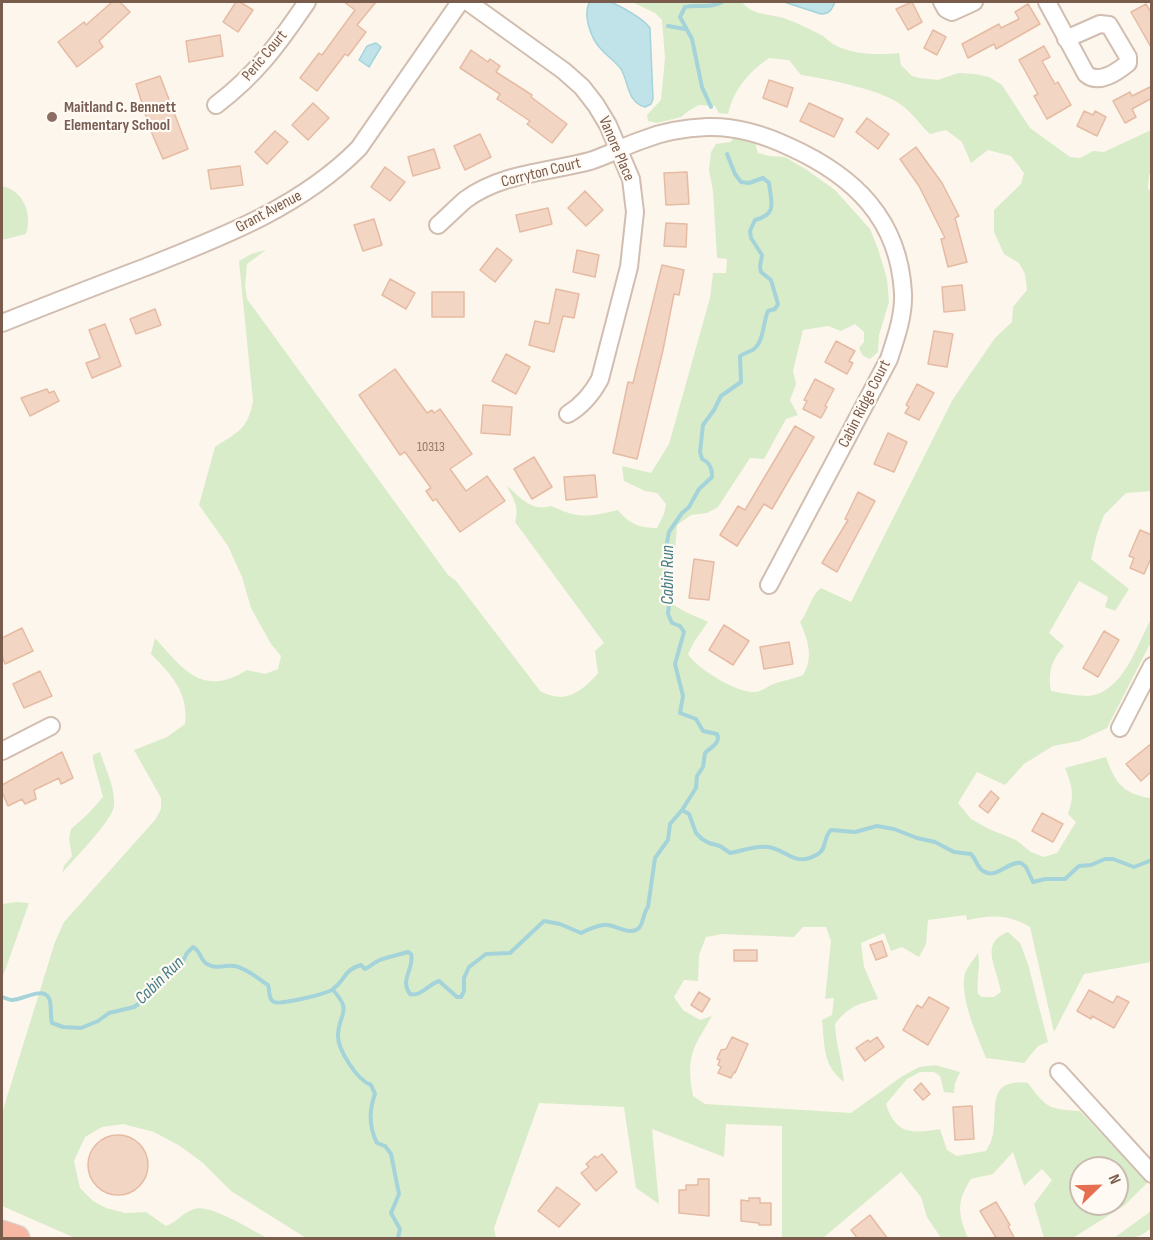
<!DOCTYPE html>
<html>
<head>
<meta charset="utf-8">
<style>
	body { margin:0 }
	#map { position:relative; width:1153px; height:1240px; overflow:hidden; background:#fdf6ec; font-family:"Sofia Sans Condensed",sans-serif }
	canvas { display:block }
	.frame { position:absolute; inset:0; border:3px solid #7a5c4d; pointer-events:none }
	.north { position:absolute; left:1069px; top:1156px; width:60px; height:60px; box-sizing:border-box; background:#fffaf3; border:2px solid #cabbb1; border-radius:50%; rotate:67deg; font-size:16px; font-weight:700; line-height:24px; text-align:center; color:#7a5c4d }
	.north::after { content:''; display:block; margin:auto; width:21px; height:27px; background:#e76f51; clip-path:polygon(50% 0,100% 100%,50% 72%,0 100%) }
</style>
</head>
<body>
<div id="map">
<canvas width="1153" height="1240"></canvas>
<div class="frame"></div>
<div class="north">N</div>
</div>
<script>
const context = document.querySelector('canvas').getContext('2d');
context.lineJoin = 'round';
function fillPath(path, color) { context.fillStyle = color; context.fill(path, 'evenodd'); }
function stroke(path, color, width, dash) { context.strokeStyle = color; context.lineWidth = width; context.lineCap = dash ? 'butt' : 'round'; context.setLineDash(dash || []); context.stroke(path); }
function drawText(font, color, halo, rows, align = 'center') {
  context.font = font + ' "Sofia Sans Condensed",sans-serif'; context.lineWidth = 4.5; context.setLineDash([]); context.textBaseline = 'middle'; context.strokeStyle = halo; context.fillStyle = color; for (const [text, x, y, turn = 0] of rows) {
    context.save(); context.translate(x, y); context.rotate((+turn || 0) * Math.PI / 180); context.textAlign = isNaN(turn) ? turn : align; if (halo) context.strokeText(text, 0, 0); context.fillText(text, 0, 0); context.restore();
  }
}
fillPath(new Path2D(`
	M632,2H742C751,14 765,14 780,17C794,21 810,29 823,36C828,40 833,45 839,47C856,55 881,55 899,53L901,65L912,76L919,78L938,80L958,73L975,74L989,77L1002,85L1030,128L1070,157L1080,158L1093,151L1104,152L1151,130V172L1149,175L1148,189L1152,191L1151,491L1126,493L1104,515L1097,534L1091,559L1129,589L1115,611L1105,607L1108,597L1079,581L1049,633L1064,646C1051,661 1048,672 1051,691C1062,693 1076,696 1088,696C1123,693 1137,645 1151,619V642L1107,728L1079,741L1053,746L1024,764L1005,785L977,772L958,803L971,819L989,829L1016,840L1031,852L1044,857L1057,853L1076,822L1068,814C1075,795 1072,786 1065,768L1106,757C1115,782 1122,793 1149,798L1151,797V962L1084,974L1054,1032L1030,927C1006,914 994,915 967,920L966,915L928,920L926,944L919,957L902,947L891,951L884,933L861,943L864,967L878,999C857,1004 848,1007 835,1024C836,1044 842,1062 844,1082C822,1065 825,1046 822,1020L832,1015L834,998L825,999L831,941L826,927H803L794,937L722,934L706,937L699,955L698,981L684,980L674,997L683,1010L700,1020L712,1016C692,1050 686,1055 693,1096L705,1104L851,1113L901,1077L919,1067L935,1065L960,1072L955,1083L954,1093L944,1092L940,1076L934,1072H920L907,1079L886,1104C895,1134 912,1134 940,1129L947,1150L957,1156L986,1151C989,1146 992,1140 993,1134C998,1107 986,1079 1028,1083C1047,1109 1049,1109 1080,1111L1148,1182L1125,1205L1073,1238H1044L1034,1204L1052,1180L1042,1169L1024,1186L1013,1152L993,1174L971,1179C956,1202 958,1214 968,1238H941L927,1217L921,1197L901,1172L823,1238H782V1126L726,1124L724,1157L652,1129L659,1204L636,1188L624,1107L539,1103L494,1228L496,1238H306L231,1191L203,1163L180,1146L154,1132L123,1124L102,1127L85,1137L74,1161L80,1188L93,1201L106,1208L125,1213L146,1212L166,1226C177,1222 182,1213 194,1209C211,1204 251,1230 267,1238H75L2,1206V1113L55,942L64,922L155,820L161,809V798L134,750L167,737L185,724C189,693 171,674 151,654L155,638C183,669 202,698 247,670L265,674L278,669L281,656L271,644L251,608L242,577L228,546L199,505L215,447C238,432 248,429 253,401L239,261L251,254L266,250L247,264L245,287L247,299L448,575L456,581L541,692C547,694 555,697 561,697C576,696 589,684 598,673L595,651L604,643L515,522C520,508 513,497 506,485C520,497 531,512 551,506C579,519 588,517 618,510C629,524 640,528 657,528L664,514L666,504L657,493L645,491L624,481L622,466L651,473L669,444L710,298L713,273H726L727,259L717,258L713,191L709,170L711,152L716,144L730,142L734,138L755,143L758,153L769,156L785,157L807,170L835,190L870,229L878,249L887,279L889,302L879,335L878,352L870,359L863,356L859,348L864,342V332L855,324L841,331L828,326L803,330L793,371L796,384L790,400L798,415L786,419L764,459L750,458L718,507L707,513L691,515L677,525L674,566L661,588C667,607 692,614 708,622L694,642L688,654C696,668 738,694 755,692C763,691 769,685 776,683C785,680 794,679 803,675C814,658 808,640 800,622C809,612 810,596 821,588L851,602L953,399L995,338L1012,322L1013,307L1027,290L1025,274L1019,263L1004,254L994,232V210L1021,184L1024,173L1011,156L988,150L971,163L962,142L946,130L930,134C921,126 914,115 904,107C885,90 827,79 801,75L789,60L769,58C748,73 734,89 728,114L719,113L715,106L699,105L690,110L681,117L657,123L648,121L647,115L661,100L665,58L662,20L655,13ZM1081,1168H1117V1204H1081Z
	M2,186C23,190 33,214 26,234L2,240Z
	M100,752C105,768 116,789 114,806C112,821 73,860 62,873L64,866L72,856L69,839L71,829L89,813L103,797L93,760V755Z
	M17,902L29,903L2,979V904Z
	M1008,932L1020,943L1028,964L1048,1042L1038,1046L1024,1063L986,1058C977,1035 962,1003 964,979C964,970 973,961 978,953C981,968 976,979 978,994L982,997H994L1001,992C998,969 978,943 1008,932Z
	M1151,1211V1228C1139,1239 1130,1239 1114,1238Z`), '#d8ecc9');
const water = new Path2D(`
	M590,2C597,1 604,1 610,2C621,6 644,19 650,28L653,99L651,104L645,107C627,102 629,83 621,69C616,62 607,56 601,49C591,39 582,14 590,2Z
	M784,2H835C832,9 830,14 821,14Z
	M376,43L381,47L369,67L359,60L367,46Z`);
fillPath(water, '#bfe3e8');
stroke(water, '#a5d3da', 1.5);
stroke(new Path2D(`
	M668,26L685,29
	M711,107L702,87L692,39L680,17L685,7C698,4 710,9 722,2
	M682,810L689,814L696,833L702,839L709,843L720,846L730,853C743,851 755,845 768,847C788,850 795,868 818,854C827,849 823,837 831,830L855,832L877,826L894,829L917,838L935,842L954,852L971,854C976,859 977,867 983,871C997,880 1007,861 1021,863L1026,867L1033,882L1045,879H1065L1079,866L1091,865L1105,859H1113L1134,867L1152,860
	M333,990C353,1012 339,1013 338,1034C337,1049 357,1080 371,1085L375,1094C369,1110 369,1127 377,1143L385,1146L391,1154L399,1194L391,1213L400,1229L398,1238
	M2,997C3,997 10,1000 11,1000C21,1001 42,986 49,998C52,1004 50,1016 52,1023L63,1027L81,1028L98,1021L109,1013L134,1007L151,995L163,977L172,969L180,967L187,953L193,947C201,951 200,960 207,964C217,970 225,964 235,966C248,969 257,978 268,985C270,991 268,999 274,1002C280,1005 327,994 333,989C346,980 343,970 361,965L365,969C370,967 373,963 378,961C380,959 405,953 408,952L411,954C415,969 399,979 410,994C421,997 429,984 439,981L457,997H461L464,991V978L469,967L486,954L510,953L544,921L560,924L581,933C587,930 596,926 603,925C614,923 629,937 639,928C644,922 643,913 648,907L655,858L668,840L670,824L682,810L696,788L697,776L703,767L705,753C711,747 721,743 717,734L703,731L696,719L680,713L683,696L675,664L684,632L680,626L672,623L668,614L671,587L664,559L669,532L682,513L689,507L699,489L712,477C712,468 710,463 702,459L700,452L703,425L714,410L721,396L741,382L740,356C744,353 750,352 754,349C764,341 763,322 768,311L775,309L778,304L771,280L761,272L760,266L762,255L751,238L750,231L755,220C778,214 771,202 769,183L763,178L749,183L741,182L735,174L727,154`), '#a5d3da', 4);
const building = new Path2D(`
	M112,2H120L130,12L99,41L103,47L77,67L58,42L84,22L86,25Z
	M236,2H240L253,10L238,32L223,22Z
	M344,2H376L357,25L366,32L348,56L345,54L317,91L300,78L319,53L322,55L355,10Z
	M912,2L922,22L908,30L896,9Z
	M1028,4L1040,24L996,49L994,44L968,58L962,44L999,24L1001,28L1019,19L1015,12Z
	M1146,4L1152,14V49L1131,12Z
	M933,30L946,37L937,55L924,48Z
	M220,35L223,56L189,62L186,41Z
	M1044,46L1050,57L1042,61L1055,84L1058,82L1071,105L1047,119L1034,96L1038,94L1019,60Z
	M471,50L488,62L490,59L500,66L496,72L532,95L531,97L567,124L552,143L527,124L530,121L497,99L500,94L460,68Z
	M160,76L188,149L163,159L150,129L136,84Z
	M769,80L793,88L787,107L763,98Z
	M1152,86V98L1132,109L1136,117L1125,123L1113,101L1130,92L1132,96Z
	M313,103L329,118L308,140L292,125Z
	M809,103L843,119L834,137L800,121Z
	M1084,111L1093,115L1095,111L1106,117L1097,136L1077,126Z
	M867,118L889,134L878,149L856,132Z
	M275,131L288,142L267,164L255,152Z
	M480,134L491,157L465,170L454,146Z
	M916,147L942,183L959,216L955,218L967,262L948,267L941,239L945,238L919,186L900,159Z
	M434,149L440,168L413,176L408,157Z
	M240,166L243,185L211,189L208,170Z
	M385,167L405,182L390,201L371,187Z
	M687,172L689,204L666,205L664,173Z
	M585,191L603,210L586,226L568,208Z
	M548,208L552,224L520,232L516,215Z
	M374,219L382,245L363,251L354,225Z
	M666,223L687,224L686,247L664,246Z
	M497,248L512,260L495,282L480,270Z
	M577,250L599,255L595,277L573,272Z
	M662,265L684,270L679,295L674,294L663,350L637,459L613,453L628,382L633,383Z
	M390,279L415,293L406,309L382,295Z
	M962,285L965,310L944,312L942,287Z
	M556,289L579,294L574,318L563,316L554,352L529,345L535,321L549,324Z
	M432,292H464V317H432Z
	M155,309L161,325L136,334L130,319Z
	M105,324L121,366L92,378L86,363L100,358L89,330Z
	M934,331L953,334L947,367L928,364Z
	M836,341L855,351L849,361L853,363L847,374L825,362Z
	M506,354L530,367L516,394L492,381Z
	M395,369L427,413L432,410L434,413L440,409L472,454L450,469L466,491L487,476L505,501L460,532L436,499L433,501L426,491L431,488L405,452L400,455L359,395Z
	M815,379L834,389L825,406L827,407L821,418L803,409L807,401L804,400Z
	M917,384L934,393L919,420L905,413L909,407L906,405Z
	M47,389L49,393L54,391L59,401L30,416L21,398Z
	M483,405L512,407L510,435L481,433Z
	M795,426L814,437L772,509L764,504L737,546L720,535L738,506L745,510Z
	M888,433L907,442L894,472L874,464Z
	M534,457L552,487L532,499L514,469Z
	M595,475L597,497L566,500L564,477Z
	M858,492L875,501L837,572L822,563L848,520L845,519Z
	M1140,530L1152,535V556L1144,574L1130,568L1134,558L1129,556Z
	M694,559L714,562L709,600L689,598Z
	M724,625L749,641L733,665L709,650Z
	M22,628L33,651L5,664L2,656V638Z
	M1104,631L1119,640L1098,677L1083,668Z
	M789,642L793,664L764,669L760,647Z
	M40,671L52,696L24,708L13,684Z
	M1152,743V771L1141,781L1126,764Z
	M62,752L73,778L61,784L59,778L34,790L36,799L25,804L22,799L8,806L2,792V785Z
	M991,791L999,798L988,813L979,806Z
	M1042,813L1063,824L1053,842L1032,831Z
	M882,941L887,956L876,960L870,945Z
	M734,950H757V961H734Z
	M1089,990L1113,1003L1117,996L1129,1002L1114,1028L1092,1016L1091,1019L1077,1011Z
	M699,992L710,999L702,1012L691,1005Z
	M929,997L949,1008L928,1045L903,1030L917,1005L922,1008Z
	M732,1037L748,1044L735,1073L734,1072L731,1078L718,1073L721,1067L718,1065L720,1060L717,1059L721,1050L726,1049Z
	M877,1037L884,1047L865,1061L856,1048L868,1040L870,1042Z
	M921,1083L930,1094L923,1100L914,1090Z
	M972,1106L974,1139L955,1140L953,1107Z
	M88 1165a30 30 0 1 1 60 0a30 30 0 1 1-60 0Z
	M602,1154L617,1172L596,1191L581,1173L589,1167L586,1164L595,1156L597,1158Z
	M698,1179H709V1216L679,1213V1190H686V1185H698Z
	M557,1187L580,1204L559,1227L538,1211Z
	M749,1198H760V1203H771V1225H759V1223L741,1221V1200L749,1201Z
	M996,1202L1010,1225L1008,1226L1015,1239H997L980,1211Z
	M870,1215L888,1239H858L851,1230Z`);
fillPath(building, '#f3d5c3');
stroke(building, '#e6bba3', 1.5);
const minor = new Path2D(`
	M468,2L564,71L582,87L596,105L608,125L631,179L635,212L629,267L600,379C592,394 583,405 568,414
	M942,2L946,9L952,12L974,2
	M1047,2L1086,74C1099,85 1117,72 1128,63V57L1109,25L1100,24L1066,39
	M216,105C257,74 279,43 307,2
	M438,225C447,217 456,208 465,200C501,173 549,172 590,161C609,155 626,145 645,139C665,131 686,128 707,127C736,126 765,135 790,147C854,176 899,219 903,293C904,315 896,338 889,359L769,585
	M2,323C50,304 98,285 146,267C222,237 301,207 359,148L460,2
	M1120,728L1152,666
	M2,751L51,726
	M1059,1072L1152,1174`);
const highway = new Path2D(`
	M2,1233L17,1238`);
stroke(minor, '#d1beb0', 20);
stroke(highway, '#dad1cd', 27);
stroke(minor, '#fff', 16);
stroke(highway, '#f7b7a3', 24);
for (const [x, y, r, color] of [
	[52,117,6,"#8d6e63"]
]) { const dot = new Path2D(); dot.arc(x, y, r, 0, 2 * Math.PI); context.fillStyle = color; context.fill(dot); stroke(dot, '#fffaf3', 2); }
drawText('14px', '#987a6a', null, [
	["10313",431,447]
]);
drawText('16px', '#7a5c4d', '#fffaf3', [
	["Peric Court",265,56,-50],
	["Vanore Place",616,149,67],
	["Corryton Court",541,173,-14],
	["Grant Avenue",269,212,-28],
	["Cabin Ridge Court",865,404,-63]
]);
drawText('bold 16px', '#785e54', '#fffaf3', [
	["Maitland C. Bennett",64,108],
	["Elementary School",64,126]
], 'left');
drawText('italic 18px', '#437c86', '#fffaf3', [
	["Cabin Run",668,575,-90],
	["Cabin Run",160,981,-44]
]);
</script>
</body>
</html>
